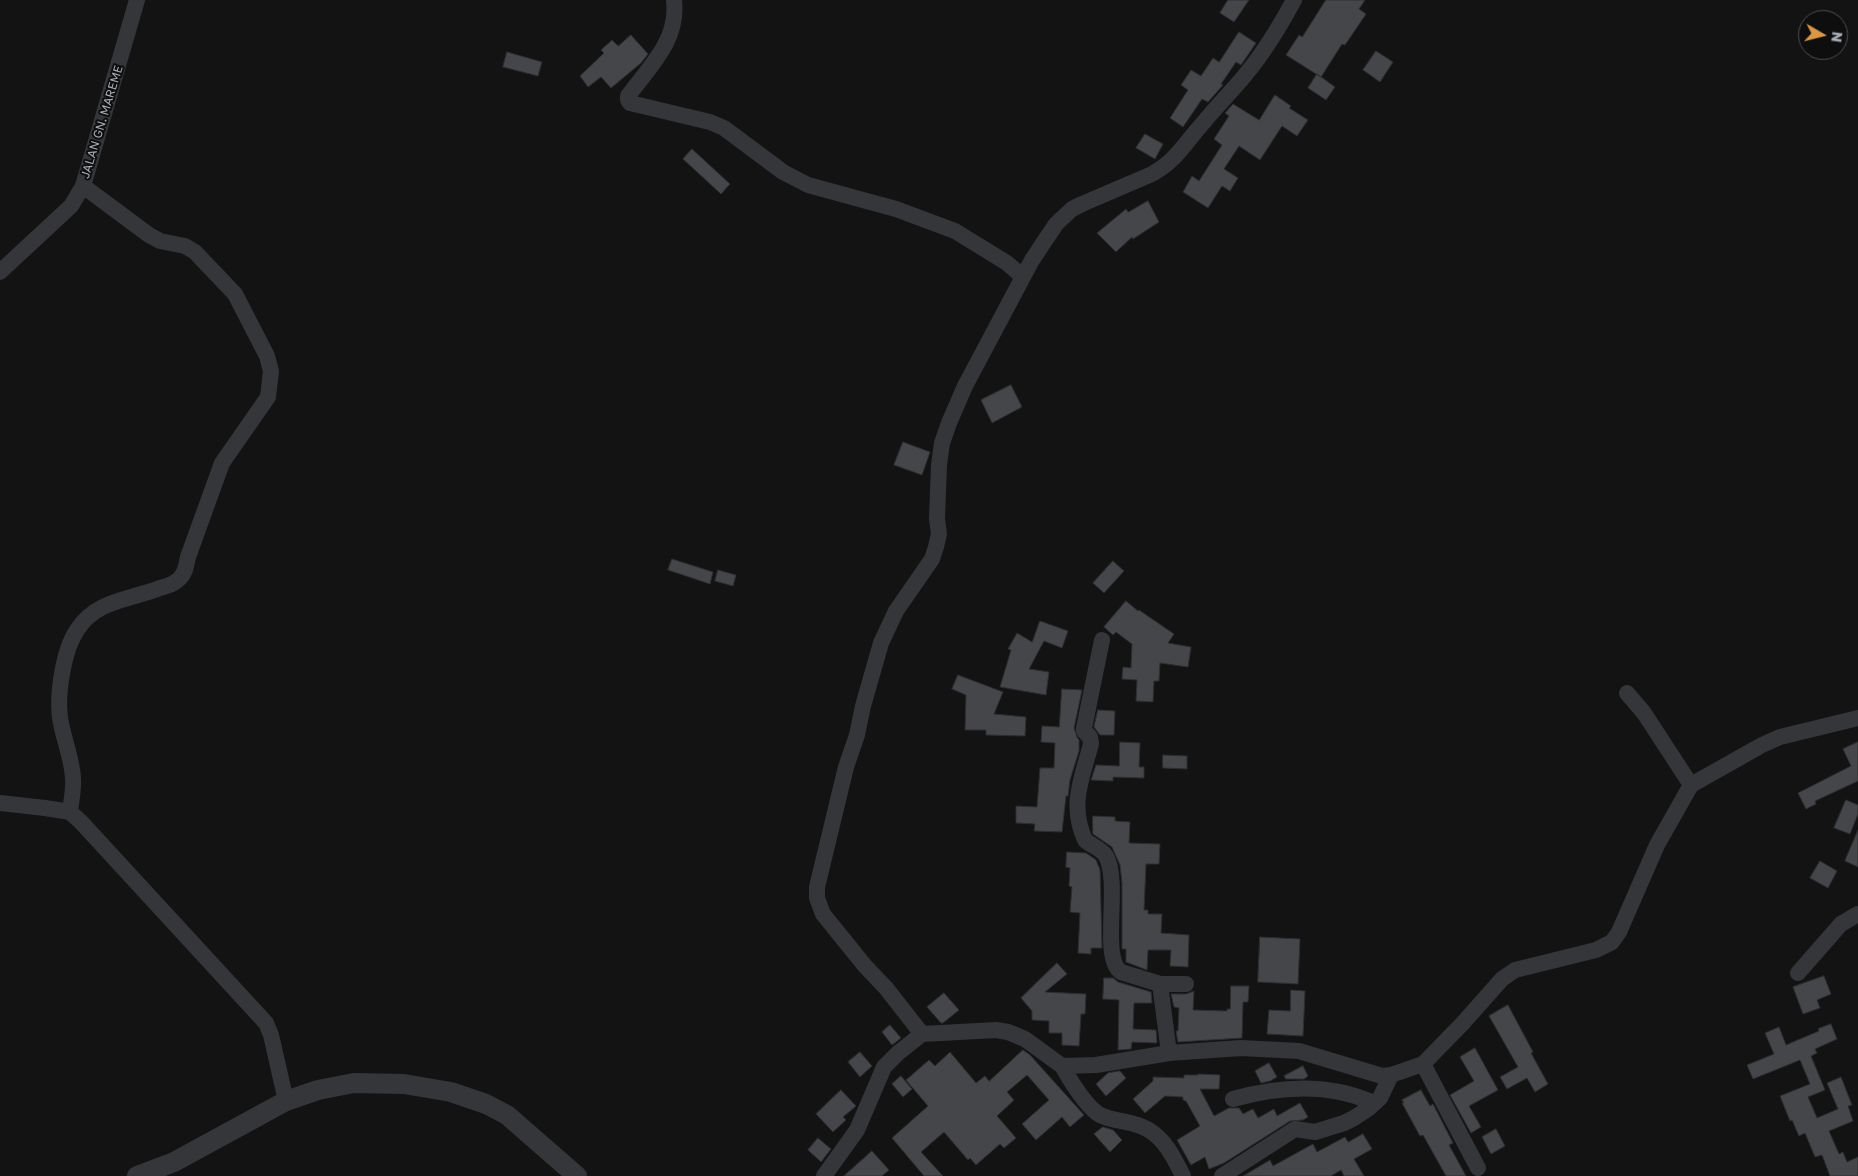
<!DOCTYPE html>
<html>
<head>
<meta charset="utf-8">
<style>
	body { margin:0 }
	#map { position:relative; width:1858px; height:1176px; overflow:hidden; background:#131314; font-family:"Golos Text",sans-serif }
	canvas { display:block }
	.north { position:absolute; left:1798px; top:10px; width:50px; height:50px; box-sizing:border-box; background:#0e0e0f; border:1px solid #4b4d51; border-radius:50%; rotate:98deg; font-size:14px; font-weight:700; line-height:20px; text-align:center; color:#a6acb3 }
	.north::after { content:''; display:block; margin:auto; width:18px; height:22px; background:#da9745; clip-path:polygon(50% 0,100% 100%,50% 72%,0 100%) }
</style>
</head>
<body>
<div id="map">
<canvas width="1858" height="1176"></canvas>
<div class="north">N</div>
</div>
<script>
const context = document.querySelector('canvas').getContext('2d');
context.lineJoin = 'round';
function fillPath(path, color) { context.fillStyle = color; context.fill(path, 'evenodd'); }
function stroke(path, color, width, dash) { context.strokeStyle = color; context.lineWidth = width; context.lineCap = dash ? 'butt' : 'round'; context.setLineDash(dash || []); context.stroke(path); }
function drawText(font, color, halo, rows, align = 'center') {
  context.font = font + ' "Golos Text",sans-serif'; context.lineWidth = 4; context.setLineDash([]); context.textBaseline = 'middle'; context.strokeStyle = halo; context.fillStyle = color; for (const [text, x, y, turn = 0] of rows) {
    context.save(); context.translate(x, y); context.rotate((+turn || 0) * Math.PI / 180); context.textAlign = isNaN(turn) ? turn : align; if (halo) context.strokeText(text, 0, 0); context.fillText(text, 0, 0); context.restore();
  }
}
const building = new Path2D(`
	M1228,0H1249L1234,22L1220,13Z
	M1326,0H1365L1359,9L1366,14L1345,45L1342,44L1321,77L1286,55L1299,35L1302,37Z
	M1239,32L1256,43L1241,65L1236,62L1221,84L1223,85L1208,102L1202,99L1183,127L1170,118L1188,90L1181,85L1191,70L1201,76L1213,58L1219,62Z
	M631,35L648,54L641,63L611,88L601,77L588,87L580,76L604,53L601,50L612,40L618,46Z
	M1376,51L1393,62L1380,82L1363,70Z
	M507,52L542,62L538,76L503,67Z
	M1317,74L1335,87L1326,100L1308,88Z
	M1275,95L1291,106L1289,108L1308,120L1297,136L1282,126L1260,160L1239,146L1224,169L1238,178L1230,191L1222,186L1208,208L1183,192L1192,176L1199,181L1222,145L1214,139L1229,116L1225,113L1233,104L1259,120Z
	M1145,134L1163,144L1155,159L1136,148Z
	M692,149L730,184L721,194L683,159Z
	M1148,201L1159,222L1133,239L1132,237L1116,252L1097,233L1126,209L1128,212Z
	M1011,385L1022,407L992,423L981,400Z
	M903,442L930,452L922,475L894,465Z
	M672,559L713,572L710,584L668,570Z
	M1113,561L1124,571L1104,593L1093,583Z
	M718,570L736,575L733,586L715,581Z
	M1126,601L1138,611L1139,610L1174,634L1168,643L1191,647L1188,667L1160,663L1159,681H1154L1153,702L1136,701L1137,680L1122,679L1123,667L1131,668L1132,644L1116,632L1113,635L1104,627Z
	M1040,621L1068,631L1062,648L1044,641L1029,669L1049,672L1046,695L1000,687L1011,650L1008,649L1017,633L1032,642Z
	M958,675L1003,692L994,714L1026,717L1025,736L986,735V730H965L966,695L952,689Z
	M1062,689L1082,690L1074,728L1077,737L1079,740V751L1070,780L1068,796H1066L1062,832L1034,831L1035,824L1016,823V806L1037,807L1040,768H1054L1055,743L1041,742L1042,726L1059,727Z
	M1098,710L1115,711L1114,735H1100L1094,727Z
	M1120,742L1140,743L1139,767H1144V778L1113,777V781L1091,780L1096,765L1119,766Z
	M1858,742V781L1815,801L1816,804L1806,809L1798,793L1851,766L1843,749Z
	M1163,755L1187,756V769L1163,768Z
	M1846,800L1858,805V814L1850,834L1834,828Z
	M1093,816L1115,817V821L1130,822L1129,843L1160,844L1159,864H1146L1144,910H1148V914H1162L1161,933L1189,935L1188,967L1170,966L1171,950H1148L1147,970L1126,962V949H1122V883L1120,865L1112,847L1093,834Z
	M1858,830V867L1845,861Z
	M1067,852L1086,853L1096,860L1100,870L1102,948H1091V954L1078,953L1080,913L1070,912L1072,887L1069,886L1070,868L1066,867Z
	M1820,861L1837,871L1828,888L1810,878Z
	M1260,937L1300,939L1298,984L1258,982Z
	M1057,963L1067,974L1045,992L1086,994L1085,1014H1081L1079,1046L1062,1045V1033H1049V1021L1032,1020V1011L1021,998Z
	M1824,976L1831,994L1817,1000L1820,1008L1803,1014L1793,987Z
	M1104,978H1113L1118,982L1151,992L1152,1003H1134L1133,1029L1156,1030L1157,1042L1156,1043L1132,1042L1131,1049L1118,1050L1119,1000L1103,999Z
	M1231,986H1249L1248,1002H1243L1242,1038L1178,1042L1176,1031H1178L1179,1008L1174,1007L1171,994H1186L1194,991L1193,1010L1227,1011V1009H1230Z
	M1291,990L1305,991L1303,1036L1267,1034L1269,1010L1290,1011Z
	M944,993L959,1010L943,1023H941L927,1007Z
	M1508,1005L1533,1052L1531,1053L1548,1084L1535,1092L1527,1078L1507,1089L1500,1077L1518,1067L1489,1016Z
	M1831,1024L1837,1039L1815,1049L1817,1053L1811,1056L1825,1090L1808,1097L1817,1118L1838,1109L1827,1083L1841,1077L1852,1105L1848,1106L1853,1121L1829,1131L1839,1154L1843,1152L1847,1162L1858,1157V1176H1830L1822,1155L1815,1157L1805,1133L1799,1136L1792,1120L1790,1121L1780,1096L1810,1084L1800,1060L1753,1079L1747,1065L1774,1054L1765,1033L1779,1027L1786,1045L1819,1031L1818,1029Z
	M890,1025L901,1038L892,1045L882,1032Z
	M1475,1048L1498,1090L1469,1106L1481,1127L1471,1133L1450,1095L1474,1081L1460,1057Z
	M1023,1050L1030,1055L1084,1115L1070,1127L1062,1117L1036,1140L1022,1124L1049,1100L1027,1075L1007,1092L1014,1100L997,1116L1016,1138L1004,1148L1000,1144L976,1165L970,1158L968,1160L944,1132L921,1152L943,1176H924L892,1138L928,1106L906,1080L929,1060L935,1066L950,1052L976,1083L985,1076L989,1081Z
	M860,1052L872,1066L860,1077L848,1062Z
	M1269,1063L1277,1077L1270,1081L1261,1083L1255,1071Z
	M1303,1066L1308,1076L1304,1079H1286L1284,1076Z
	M1120,1071L1126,1078L1106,1096L1096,1084L1108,1073Z
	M1198,1074L1220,1075L1219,1089H1200L1214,1116L1229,1108H1239L1243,1114L1253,1109L1258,1118L1274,1109L1277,1116L1300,1103L1308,1117L1303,1120L1290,1121L1224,1163L1209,1169L1205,1157L1191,1165L1177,1140L1200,1126L1186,1101L1183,1100V1097L1165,1096L1145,1113L1133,1099L1153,1081V1077L1184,1078V1075H1198Z
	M901,1076L912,1089L903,1097L892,1084Z
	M841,1090L856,1106L843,1117L846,1120L833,1132L816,1114Z
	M1421,1090L1430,1106L1433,1104L1453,1143L1449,1145L1466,1176H1446L1423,1135L1420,1136L1402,1103H1404L1402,1100Z
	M1103,1127L1113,1130L1122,1140L1110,1152L1094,1134Z
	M1496,1129L1505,1146L1491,1154L1482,1137Z
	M1363,1134L1372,1149L1354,1159L1364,1176H1344L1341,1170L1331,1176H1243L1270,1160L1273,1166L1313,1144L1317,1152L1345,1137L1348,1142Z
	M818,1138L831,1149L821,1162L808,1150Z
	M872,1151L889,1170L882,1176H844Z`);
fillPath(building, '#454649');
stroke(building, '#2d2e30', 1);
stroke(new Path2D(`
	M674,0C679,40 650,66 628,96V100L630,103L710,122L724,128L783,172L808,185L896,209L955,231L1007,263L1023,277
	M83,186L149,235L160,241L185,246L195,252L235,294L267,356L271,371L268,397L222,463L188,557C186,565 186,572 180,578C175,584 167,586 160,588C129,600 96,600 77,630C63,651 57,694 60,718C63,738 72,758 73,778C74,789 71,801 70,812L81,822L266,1023L271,1035L286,1101
	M0,272L71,206L83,186L137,0
	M1102,640L1084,728V731L1090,737L1091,744C1082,778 1069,805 1085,840C1091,846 1101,848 1106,856C1121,883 1100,958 1121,972L1160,984
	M1627,693L1644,713L1691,785
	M0,803L45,808L70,812
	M1798,973L1841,924L1858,914
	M922,1034L886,988L865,966L823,914L817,898V887L846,767L857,735L863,706L881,643L896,611L932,559L936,547L939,534L937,519L939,465L942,443L949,423L965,386L1032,260L1056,224L1072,209L1082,204L1152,174C1176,161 1185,143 1203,123C1217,106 1232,91 1246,74C1265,51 1280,26 1294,0
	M1169,1053L1160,984H1186
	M1423,1064L1478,1168
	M1062,1066C1070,1080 1086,1107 1100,1115C1110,1120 1124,1121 1134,1124C1160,1130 1172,1153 1183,1176
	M1233,1099C1279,1086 1330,1083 1374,1103
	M824,1176L857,1130L884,1067L898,1053L922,1034L996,1030L1008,1032L1025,1039L1062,1066L1096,1065L1169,1053L1241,1048L1299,1051L1382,1076L1391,1075L1423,1064L1463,1023L1502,979L1515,970L1596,950L1612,942L1619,932L1657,845L1691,785L1762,745L1780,737L1858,718
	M1222,1176L1295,1129L1315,1132L1344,1123L1354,1118L1369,1108L1380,1098L1391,1075`), '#343639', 16);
stroke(new Path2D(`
	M137,1176L174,1162L286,1101L318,1090L354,1083L404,1084L451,1092L486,1104L507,1115L577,1176`), '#343639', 20);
drawText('12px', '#a6acb3', '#0e0e0f', [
	["JALAN GN. MAREME",102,122,-73]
]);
</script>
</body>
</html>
